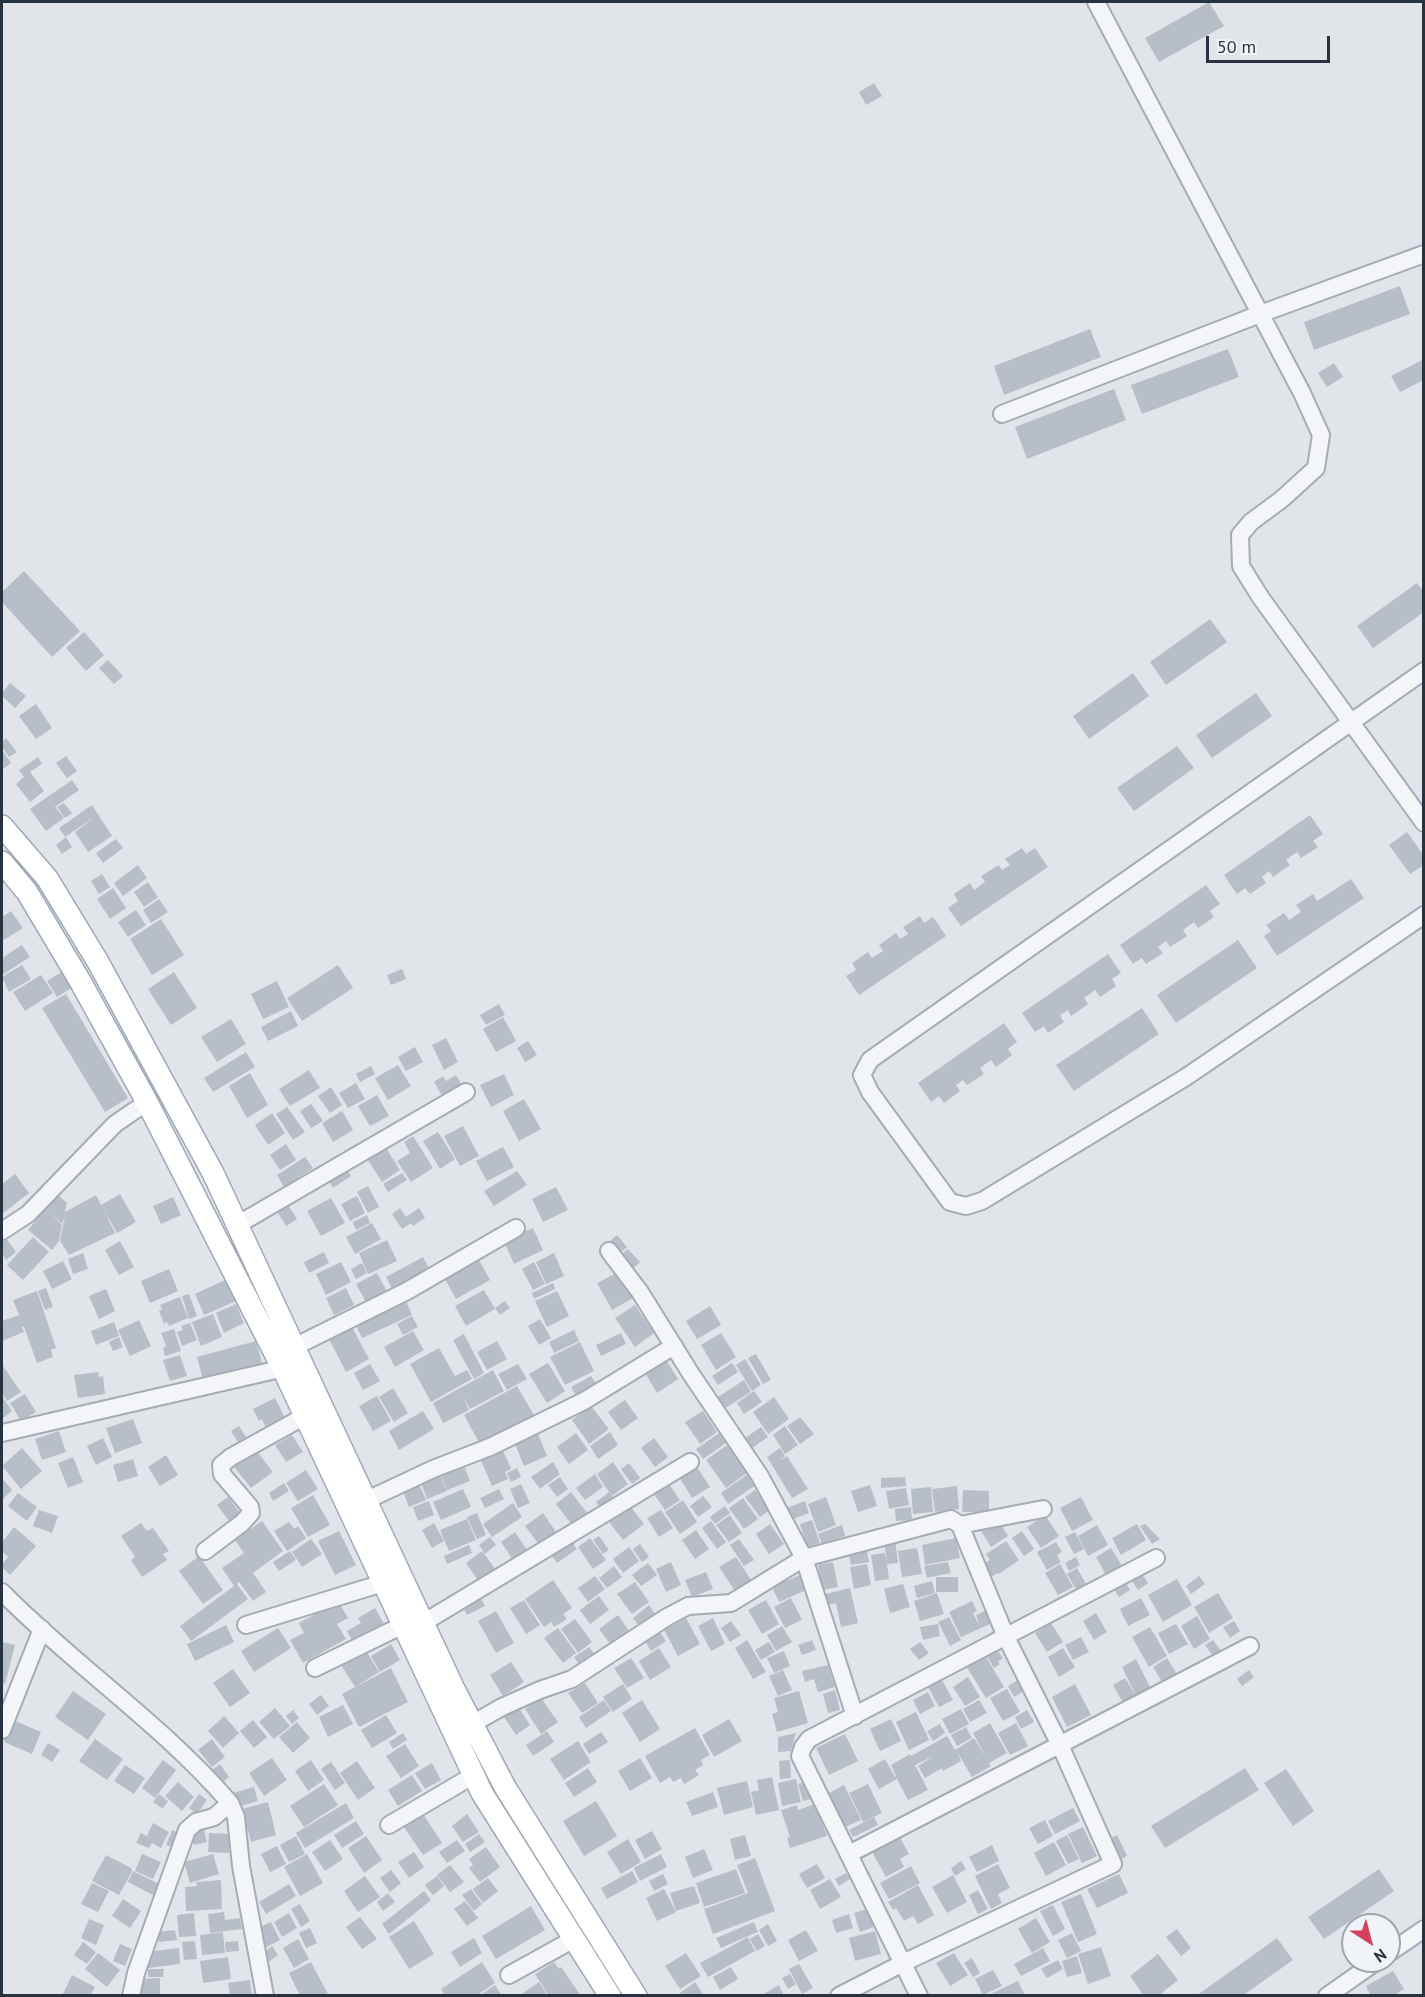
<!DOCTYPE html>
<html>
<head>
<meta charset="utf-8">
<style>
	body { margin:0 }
	#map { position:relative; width:1425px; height:1997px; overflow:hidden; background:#e1e5ea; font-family:"PT Sans",sans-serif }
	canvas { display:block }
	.frame { position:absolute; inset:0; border:3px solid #283342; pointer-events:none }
	.north { position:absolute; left:1341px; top:1913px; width:60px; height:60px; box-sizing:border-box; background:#f0f3f7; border:2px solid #a0a6af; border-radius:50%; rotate:144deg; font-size:16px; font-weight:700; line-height:24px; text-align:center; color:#283342 }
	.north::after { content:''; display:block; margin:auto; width:21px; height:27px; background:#d2425d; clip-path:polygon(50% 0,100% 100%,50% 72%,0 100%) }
	.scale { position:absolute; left:1206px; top:36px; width:124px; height:27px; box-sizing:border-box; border:3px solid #283342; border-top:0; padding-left:8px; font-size:18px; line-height:21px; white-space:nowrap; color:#283342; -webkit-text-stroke:4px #f0f3f7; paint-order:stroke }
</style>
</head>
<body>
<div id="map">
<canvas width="1425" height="1997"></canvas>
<div class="frame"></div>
<div class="north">N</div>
<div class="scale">50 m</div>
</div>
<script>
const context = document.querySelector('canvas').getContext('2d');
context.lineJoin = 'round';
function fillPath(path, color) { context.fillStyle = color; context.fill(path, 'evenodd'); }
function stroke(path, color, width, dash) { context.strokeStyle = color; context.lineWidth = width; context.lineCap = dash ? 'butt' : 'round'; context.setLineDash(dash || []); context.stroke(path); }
fillPath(new Path2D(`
	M1209,2L1224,26L1159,62L1145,38Z
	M874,83L882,96L866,105L859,92Z
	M1400,286L1410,314L1314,350L1304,322Z
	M1090,329L1101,357L1004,395L994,366Z
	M1228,349L1239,377L1142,414L1131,385Z
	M1424,359V380L1400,392L1391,376Z
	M1334,363L1343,377L1327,387L1318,373Z
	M1114,389L1126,420L1027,459L1015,427Z
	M24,571L80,631L52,657L2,602V592Z
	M1417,583L1424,592V612L1373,648L1357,626Z
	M1210,619L1227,642L1166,685L1150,662Z
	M84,632L104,655L86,671L66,648Z
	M108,660L123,676L114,684L99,668Z
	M1133,673L1149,696L1089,739L1073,716Z
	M10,683L26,696L15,708L2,696V693Z
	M1256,693L1272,716L1212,758L1196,735Z
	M36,704L52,728L36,739L19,716Z
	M6,738L17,752L9,757L2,747V742Z
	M1177,746L1194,768L1134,811L1117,788Z
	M2,750L11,763L2,770Z
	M66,756L77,771L67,778L56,763Z
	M38,757L42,764L30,772L44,791L30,802L16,784L24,777L19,770Z
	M72,780L79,790L55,807L64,818L46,831L30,809Z
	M64,803L72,813L65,818L57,807Z
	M92,805L112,836L88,852L75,832L96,816L65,837L59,828Z
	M1310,815L1323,834L1313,841L1318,847L1301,858L1297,852L1286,860L1290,865L1273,877L1269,871L1262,877L1266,883L1250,894L1245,888L1237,894L1224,875Z
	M1407,832L1424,856V865L1410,874L1389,845Z
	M66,837L72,847L62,854L56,845Z
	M116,839L123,848L103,863L96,853Z
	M1022,848L1026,854L1035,848L1048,867L961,926L948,908L958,901L954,894L970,883L974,890L985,882L981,876L999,865L1002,870L1010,865L1005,859Z
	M138,865L147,878L123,896L114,883Z
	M102,874L110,887L99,894L91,881Z
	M1351,879L1364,898L1277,956L1264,936L1271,931L1266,925L1284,913L1289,920L1301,912L1296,905L1313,894L1317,901Z
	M148,882L158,897L144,907L134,892Z
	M1206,885L1220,904L1210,911L1214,917L1198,928L1194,922L1183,930L1187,936L1170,947L1166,941L1158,947L1163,953L1146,964L1142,958L1133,964L1120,945Z
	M113,888L126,908L110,919L97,899Z
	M159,899L168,912L151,923L143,910Z
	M136,910L146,925L128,937L118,922Z
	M11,911L23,928L4,940L2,936V917Z
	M920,916L924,923L933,917L946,936L859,995L846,976L856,970L852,963L868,952L872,958L883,951L879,945L896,933L900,939L908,934L903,927Z
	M161,919L184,955L152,975L130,939Z
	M1238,940L1257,968L1176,1023L1157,995Z
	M22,945L30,957L2,975V958Z
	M1108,954L1121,973L1112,979L1116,986L1100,997L1095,990L1084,998L1088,1004L1071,1016L1068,1010L1060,1015L1064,1022L1048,1033L1044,1026L1035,1032L1022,1013Z
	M22,965L31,979L9,992L2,977Z
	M338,965L353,988L302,1021L287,998Z
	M402,969L406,979L391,985L387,975Z
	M65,970L75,986L57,997L47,981Z
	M174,972L197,1008L171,1025L148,989Z
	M41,975L53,993L25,1011L13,992Z
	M277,981L289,1007L263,1019L251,994Z
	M66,994L128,1098L105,1112L42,1008Z
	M499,1004L505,1015L486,1025L480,1015Z
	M1142,1008L1159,1034L1074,1091L1056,1065Z
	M291,1011L298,1026L268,1041L261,1027Z
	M503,1017L516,1041L496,1052L483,1029Z
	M231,1019L246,1044L217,1062L201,1037Z
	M1004,1023L1017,1042L1008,1049L1012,1055L996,1067L991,1060L980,1068L984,1074L967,1085L963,1080L956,1085L960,1091L944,1103L939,1096L931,1102L918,1083Z
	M446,1038L458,1062L444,1070L432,1045Z
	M528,1041L537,1055L525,1062L517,1048Z
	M415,1047L423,1062L406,1071L398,1057Z
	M246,1052L255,1067L213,1092L204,1078Z
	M398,1065L411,1086L388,1100L375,1078Z
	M371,1066L375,1074L360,1082L356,1074Z
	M309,1070L320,1088L290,1106L279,1089Z
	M250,1073L268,1105L247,1118L229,1086Z
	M504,1074L514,1095L491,1107L480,1085Z
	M456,1075L462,1085L442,1096L434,1082L443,1076L446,1081Z
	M356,1083L365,1099L348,1108L339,1093Z
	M331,1087L342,1105L330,1113L318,1096Z
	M377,1095L389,1116L370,1126L358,1106Z
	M524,1099L541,1129L519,1141L503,1111Z
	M311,1104L323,1121L311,1128L300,1111Z
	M287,1107L305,1132L293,1140L276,1114Z
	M342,1111L353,1130L333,1142L322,1123Z
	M272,1113L285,1133L268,1145L255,1125Z
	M463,1126L479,1156L460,1166L444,1136Z
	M438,1132L455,1159L440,1169L423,1141Z
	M413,1136L433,1168L411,1182L397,1161L410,1153L404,1142Z
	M286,1144L296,1160L280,1170L270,1155Z
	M503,1147L514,1167L487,1181L476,1161Z
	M386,1148L400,1170L382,1182L368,1160Z
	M305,1157L313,1168L284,1187L277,1175Z
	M344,1165L351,1176L333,1188L326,1177Z
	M517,1171L527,1185L494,1206L484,1191Z
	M402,1173L407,1180L388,1192L383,1184Z
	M15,1174L29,1193L2,1214V1184Z
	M368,1186L379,1207L368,1213L357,1192Z
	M556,1187L568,1210L543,1222L532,1199Z
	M120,1194L136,1222L117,1233L104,1210L115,1233L69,1255L60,1241L65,1215L62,1224L50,1213L62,1225L59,1241L52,1250L28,1230L46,1207L58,1195L67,1203L65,1212L96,1195L101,1205Z
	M357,1196L365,1213L350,1221L341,1204Z
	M173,1197L181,1215L161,1224L153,1206Z
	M331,1198L345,1223L321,1236L307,1211Z
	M287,1203L297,1219L286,1226L276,1210Z
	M400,1208L406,1217L419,1208L425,1218L413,1226L411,1223L402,1229L392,1214Z
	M367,1215L370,1223L356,1230L353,1222Z
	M372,1223L381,1239L355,1254L346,1237Z
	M533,1228L543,1250L514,1264L504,1241Z
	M617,1235L627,1247L619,1254L609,1242Z
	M33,1237L49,1252L23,1280L7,1265Z
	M6,1238L16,1252L6,1260L2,1253V1242Z
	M387,1240L397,1261L368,1274L359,1253Z
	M120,1241L134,1267L119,1275L105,1250Z
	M628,1249L640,1262L630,1271L618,1258Z
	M324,1252L329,1263L309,1273L304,1262Z
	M83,1253L88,1269L73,1274L68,1259Z
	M554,1253L564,1276L546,1284L536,1262Z
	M423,1257L431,1272L394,1293L386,1277Z
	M479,1260L490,1280L456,1299L445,1279Z
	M63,1261L72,1279L52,1289L43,1271Z
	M341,1262L351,1282L326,1295L316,1274Z
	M534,1262L545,1284L533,1290L522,1269Z
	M362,1263L367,1273L356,1279L351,1269Z
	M169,1269L178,1291L150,1303L141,1281Z
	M619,1272L633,1298L612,1310L597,1283Z
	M377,1273L389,1295L368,1306L356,1284Z
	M227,1279L236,1301L204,1315L195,1294Z
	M553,1283L555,1289L534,1299L532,1293Z
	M46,1288L53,1307L45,1310L38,1291Z
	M346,1288L354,1305L334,1315L326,1298Z
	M106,1289L115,1311L99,1319L89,1296Z
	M484,1290L495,1309L466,1326L455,1306Z
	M37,1291L56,1348L51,1350L53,1357L37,1363L24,1327H22L24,1332L2,1341V1321L19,1315L13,1300Z
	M557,1291L569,1316L547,1327L535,1301Z
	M189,1294L197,1316L189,1319L182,1296Z
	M180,1297L188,1318L169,1326L167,1322L164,1324L159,1311L162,1309L160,1305Z
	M404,1297L412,1315L362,1338L354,1321Z
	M505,1301L510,1308L500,1315L495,1308Z
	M236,1304L244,1323L224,1333L216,1313Z
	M635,1305L654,1333L635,1347L615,1318Z
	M710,1306L721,1325L697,1339L686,1321Z
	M213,1314L222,1337L201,1346L192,1322Z
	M412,1316L418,1327L403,1335L397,1324Z
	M540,1319L551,1338L539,1345L528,1326Z
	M139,1320L151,1346L130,1356L118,1330Z
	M114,1322L119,1336L96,1345L91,1331Z
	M190,1323L197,1340L182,1346L177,1332L183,1330L181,1326Z
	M350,1323L369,1359L346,1372L327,1335Z
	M174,1329L181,1351L165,1356L163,1348L166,1346L161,1333Z
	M574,1330L579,1341L554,1353L549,1342Z
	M413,1331L424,1350L395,1367L384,1347Z
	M621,1333L626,1344L601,1356L596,1345Z
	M721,1333L736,1357L716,1370L701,1345Z
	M464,1334L484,1373L474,1379L453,1340Z
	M119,1337L123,1347L113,1351L109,1342Z
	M256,1341L262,1363L203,1380L197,1357Z
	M497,1341L507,1359L487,1370L477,1352Z
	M580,1342L594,1371L565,1385L550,1357Z
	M439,1348L455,1376L467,1370L472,1379L431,1402L410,1364Z
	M756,1354L771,1380L763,1384L748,1358Z
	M180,1355L187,1376L170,1381L163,1360Z
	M745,1359L761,1385L752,1391L736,1365Z
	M666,1360L678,1379L657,1393L645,1373Z
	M548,1363L565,1391L547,1403L529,1374Z
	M732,1363L738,1372L718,1385L712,1376Z
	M370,1364L380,1381L363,1390L354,1373Z
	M518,1364L527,1379L507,1390L498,1374Z
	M3,1366L21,1392L7,1401L2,1393V1367Z
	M493,1370L504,1391L470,1409L462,1395L469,1410L443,1423L433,1403Z
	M98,1372L99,1377L103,1376L105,1394L78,1398L74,1375Z
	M591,1376L596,1384L576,1396L571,1387Z
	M744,1380L751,1392L722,1410L715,1399Z
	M517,1386L535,1417L481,1446L464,1415Z
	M393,1388L408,1413L394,1422L379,1397Z
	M754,1391L762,1402L744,1414L737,1403Z
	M25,1394L36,1412L21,1421L10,1403Z
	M2,1396L12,1411L2,1419Z
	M377,1396L391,1421L373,1431L359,1406Z
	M774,1397L789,1419L768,1434L753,1412Z
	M275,1398L285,1418L266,1428L262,1419L259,1421L253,1409Z
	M625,1400L638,1418L621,1430L608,1412Z
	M591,1406L609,1429L589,1444L572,1420Z
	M423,1411L434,1429L399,1450L389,1431Z
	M703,1411L717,1432L700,1444L685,1422Z
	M800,1417L814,1434L800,1444L787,1426Z
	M133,1419L142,1443L115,1453L106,1428Z
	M239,1426L246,1437L238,1442L231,1431Z
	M785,1426L798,1445L785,1454L773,1435Z
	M761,1427L768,1437L749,1450L742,1440Z
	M59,1431L66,1452L42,1460L35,1439Z
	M610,1432L618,1445L598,1459L590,1446Z
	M576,1433L588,1450L569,1464L557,1447Z
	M719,1433L726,1443L703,1459L696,1449Z
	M538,1434L547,1456L524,1466L515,1444Z
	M292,1435L303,1452L286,1462L275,1445Z
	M103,1438L112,1457L96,1465L87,1446Z
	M654,1438L668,1457L655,1467L641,1448Z
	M730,1443L750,1471L726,1488L706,1460Z
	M22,1448L42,1471L21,1489L2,1466Z
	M502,1448L511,1469L505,1472L508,1479L492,1486L480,1458Z
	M780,1448L785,1456L779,1461L787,1456L808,1489L792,1498L767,1457Z
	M256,1450L273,1472L251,1488L234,1467Z
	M166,1455L178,1475L160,1486L148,1467Z
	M73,1457L83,1482L68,1488L58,1463Z
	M133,1459L138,1476L118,1482L113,1465Z
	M553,1462L560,1474L540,1489L531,1477Z
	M613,1462L628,1484L612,1496L615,1500L602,1510L596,1502L609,1492L597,1474Z
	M463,1463L470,1481L447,1490L440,1472Z
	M629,1463L640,1478L632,1484L621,1469Z
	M695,1464L710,1487L692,1498L678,1475Z
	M517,1468L521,1477L511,1482L507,1473Z
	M306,1470L318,1489L298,1501L286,1483Z
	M439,1472L447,1491L427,1499L420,1480Z
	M595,1474L603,1487L585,1500L576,1488Z
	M748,1474L756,1485L728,1504L721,1493Z
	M560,1477L568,1489L557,1497L548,1485Z
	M905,1477L906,1486L881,1488V1478Z
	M2,1478L12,1490L2,1500Z
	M417,1479L426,1500L409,1507L401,1486Z
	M284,1483L289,1491L273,1501L269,1493Z
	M521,1484L530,1503L518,1508L510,1489Z
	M669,1484L680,1500L665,1510L654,1494Z
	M870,1485L877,1506L858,1512L851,1491Z
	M957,1486L959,1509L935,1512L932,1489Z
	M931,1487L933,1512L913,1514L911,1489Z
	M906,1488L909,1505L889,1509L886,1491Z
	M463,1489L471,1507L441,1520L433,1502Z
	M499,1489L504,1499L485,1508L480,1498Z
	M755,1490L770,1510L760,1517L745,1497Z
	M963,1490L989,1491V1512H962Z
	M571,1492L588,1514L572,1525L556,1504Z
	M18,1493L37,1507L27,1521L8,1506Z
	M313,1495L330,1525L308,1537L291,1508Z
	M703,1496L712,1507L698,1517L690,1506Z
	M228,1497L241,1514L230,1522L217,1505Z
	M826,1497L836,1525L818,1532L808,1504Z
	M1081,1497L1093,1520L1072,1531L1060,1508Z
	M743,1498L758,1519L744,1529L729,1508Z
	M683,1500L697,1522L680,1534L665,1512Z
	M429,1501L434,1515L418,1521L413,1507Z
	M805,1501L809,1513L788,1521L784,1509Z
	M627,1502L644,1524L623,1540L606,1518Z
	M513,1503L522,1517L492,1537L483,1524Z
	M725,1506L730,1513L715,1524L710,1517Z
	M911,1507L912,1520L896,1521L895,1509Z
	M39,1510L58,1516L52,1533L33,1526Z
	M661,1510L673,1528L659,1537L647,1518Z
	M477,1513L486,1535L477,1539L467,1517Z
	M543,1513L558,1535L541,1547L525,1526Z
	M730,1515L742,1533L729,1542L716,1525Z
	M1045,1515L1059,1536L1041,1548L1027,1527Z
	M467,1519L476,1540L449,1551L440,1530Z
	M812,1520L820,1543L807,1547L800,1524Z
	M998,1520L1008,1536L991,1547L981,1531Z
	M262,1521L283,1551L253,1573L266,1592L253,1601L239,1582L237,1584L248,1599L191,1641L180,1626L234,1586L222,1568L244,1553L249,1560L235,1540Z
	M711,1521L726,1542L717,1549L702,1528Z
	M289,1522L294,1529L298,1526L306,1538L287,1551L274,1531Z
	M141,1523L147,1531L153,1528L169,1551L163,1554L167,1560L142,1577L131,1560L135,1557L121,1536Z
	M434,1523L444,1541L432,1548L422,1530Z
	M770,1524L784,1544L769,1554L756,1534Z
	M1137,1524L1146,1540L1121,1555L1112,1538Z
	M1145,1524L1160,1539L1152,1544L1140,1526Z
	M842,1525L845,1536L822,1544L818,1534Z
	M1097,1525L1108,1545L1088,1556L1078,1536Z
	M14,1527L36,1546L10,1575L2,1567V1564L8,1557L2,1551V1542Z
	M696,1530L709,1549L695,1559L682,1540Z
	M339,1531L356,1565L335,1575L318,1541Z
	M1022,1531L1034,1549L1024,1556L1012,1538Z
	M515,1532L529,1553L515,1563L501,1542Z
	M1075,1532L1084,1549L1074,1554L1065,1537Z
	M599,1536L609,1550L603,1554L593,1540Z
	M490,1537L496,1545L485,1554L479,1545Z
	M569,1538L577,1549L557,1563L550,1553Z
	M590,1538L606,1560L593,1569L578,1547Z
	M895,1538L898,1563L887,1564L889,1579L875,1581L871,1555L885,1553L887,1562L884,1539Z
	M956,1538L960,1558L925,1565L922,1545Z
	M311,1539L322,1554L302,1567L292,1552Z
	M739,1539L754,1560L744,1566L730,1545Z
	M1006,1541L1019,1560L999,1574L998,1573L987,1579L979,1567L990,1560L986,1554Z
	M1056,1542L1062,1552L1057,1555L1061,1562L1047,1570L1037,1552Z
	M640,1544L649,1557L642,1562L633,1549Z
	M469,1545L472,1553L447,1564L444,1556Z
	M866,1546L869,1562L851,1565L848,1549Z
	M629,1547L639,1561L623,1573L613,1559Z
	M917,1548L922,1574L902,1577L898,1551Z
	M1111,1548L1122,1566L1106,1575L1096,1557Z
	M290,1551L296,1560L279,1571L273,1562Z
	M482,1551L496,1570L479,1582L466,1563Z
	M199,1556L223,1590L203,1604L179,1571Z
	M736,1557L751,1580L735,1591L719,1567Z
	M1076,1557L1080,1565L1069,1571L1065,1563Z
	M671,1562L681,1585L666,1592L656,1569Z
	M833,1562L838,1587L822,1590L818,1565Z
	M948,1562L951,1573L927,1578L924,1566Z
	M648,1563L657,1575L641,1586L632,1575Z
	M867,1564L871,1585L854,1589L850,1567Z
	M1060,1564L1073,1587L1058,1595L1045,1573Z
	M614,1566L622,1577L607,1588L599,1578Z
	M1077,1568L1086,1584L1076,1589L1067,1574Z
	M706,1572L713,1589L692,1597L685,1580Z
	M1141,1573L1148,1583L1138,1590L1131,1579Z
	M800,1575L806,1590L779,1602L772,1587Z
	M595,1576L605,1589L588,1602L578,1588Z
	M1199,1576L1205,1584L1191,1594L1186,1586Z
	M936,1577H958V1592H936Z
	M1177,1579L1192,1605L1163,1622L1148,1595Z
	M553,1580L572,1608L563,1614L567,1619L554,1627L551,1622L544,1627L525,1599Z
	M1124,1580L1130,1590L1119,1597L1113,1588Z
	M932,1581L935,1593L917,1598L914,1586Z
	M635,1582L649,1602L632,1614L617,1594Z
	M903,1584L910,1607L890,1613L884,1589Z
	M850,1588L858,1623L841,1627L836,1603L824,1606L821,1595Z
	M937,1593L944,1614L920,1621L914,1601Z
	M1218,1593L1233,1618L1209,1633L1194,1607Z
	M479,1595L485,1606L467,1615L461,1604Z
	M599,1596L609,1610L590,1624L580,1610Z
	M791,1598L802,1620L785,1628L774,1607Z
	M1141,1598L1150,1615L1128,1626L1120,1609Z
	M524,1600L540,1625L526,1634L510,1608Z
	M766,1600L779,1624L762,1634L748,1610Z
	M338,1601L348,1618L337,1624L346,1639L303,1663L290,1640L304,1633L299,1623Z
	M972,1601L977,1611L973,1613L979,1625L976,1615L986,1610L992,1623L961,1637L949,1612Z
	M649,1605L655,1614L639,1626L633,1618Z
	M375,1608L384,1624L353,1642L347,1631L361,1623L358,1618Z
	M496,1611L514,1643L496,1653L478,1621Z
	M1096,1613L1107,1632L1094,1640L1083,1621Z
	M618,1615L629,1631L611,1645L599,1629Z
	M1197,1616L1210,1639L1194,1649L1181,1626Z
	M949,1617L961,1640L950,1646L938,1622Z
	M686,1618L700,1644L678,1656L664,1630Z
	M713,1618L725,1644L711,1651L698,1626Z
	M575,1619L592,1642L578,1653L561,1629Z
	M731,1621L741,1635L730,1642L721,1628Z
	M1234,1621L1240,1631L1230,1638L1223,1627Z
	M1051,1623L1063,1642L1047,1652L1035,1633Z
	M938,1624L940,1636L923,1640L920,1627Z
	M1176,1624L1188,1644L1169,1654L1158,1633Z
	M226,1625L234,1642L195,1661L187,1644Z
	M782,1626L792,1642L776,1651L767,1635Z
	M657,1627L666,1641L651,1651L642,1636Z
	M1150,1627L1167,1656L1149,1667L1132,1637Z
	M278,1628L291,1648L254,1672L241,1651Z
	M558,1628L576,1653L563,1663L544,1638Z
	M1081,1637L1089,1652L1073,1660L1065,1645Z
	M747,1640L766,1672L753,1679L735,1648Z
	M812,1640L816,1650L802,1655L798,1645Z
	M1213,1640L1221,1651L1213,1656L1205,1645Z
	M2,1642L15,1645L5,1684L2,1683Z
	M769,1642L775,1652L761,1660L755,1650Z
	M920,1642L929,1653L919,1660L910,1649Z
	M391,1644L400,1660L380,1672L371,1656Z
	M589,1647L595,1655L580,1666L574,1657Z
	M659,1648L671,1667L650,1680L639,1661Z
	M996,1648L1003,1658L998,1662L1000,1664L994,1668L986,1655Z
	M1063,1648L1075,1667L1059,1677L1048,1657Z
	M365,1649L379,1672L355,1687L341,1665Z
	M784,1651L790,1666L774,1673L767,1658Z
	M985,1655L1004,1687L986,1698L966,1666Z
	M631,1658L644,1678L627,1688L614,1668Z
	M1167,1658L1177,1674L1162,1682L1153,1667Z
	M1136,1659L1151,1689L1136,1696L1122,1667Z
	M511,1662L524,1682L503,1696L490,1675Z
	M828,1665L835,1687L818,1692L814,1679L805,1682L802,1671Z
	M391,1668L408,1702L359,1727L342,1694Z
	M233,1669L250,1693L230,1707L213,1683Z
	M783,1670L792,1690L778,1696L769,1676Z
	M1249,1670L1254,1677L1242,1686L1237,1679Z
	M968,1677L980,1697L965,1706L953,1687Z
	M941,1678L953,1700L939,1707L927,1685Z
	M1125,1678L1136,1696L1123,1703L1113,1685Z
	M1018,1680L1024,1691L1014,1697L1008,1686Z
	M585,1683L598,1703L582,1713L568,1693Z
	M623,1684L632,1699L613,1712L603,1697Z
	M1075,1684L1091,1715L1067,1727L1052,1697Z
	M1007,1689L1020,1712L1003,1721L990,1698Z
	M835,1690L840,1710L828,1713L823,1694Z
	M73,1691L106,1714L88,1740L55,1717Z
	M799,1691L808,1723L777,1732L772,1714L778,1712L774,1698Z
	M928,1692L935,1706L920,1714L913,1700Z
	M321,1695L329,1706L317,1715L309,1704Z
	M541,1698L558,1722L541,1734L525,1709Z
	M604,1700L611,1711L586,1728L579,1717Z
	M642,1700L660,1729L640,1742L622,1713Z
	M979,1700L987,1713L970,1722L963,1709Z
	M343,1705L353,1724L328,1737L319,1717Z
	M517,1705L530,1725L516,1735L502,1714Z
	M275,1708L290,1726L274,1739L259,1722Z
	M961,1709L969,1724L950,1734L942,1719Z
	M293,1710L299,1718L292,1724L286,1716Z
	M1027,1710L1034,1722L1021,1729L1015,1717Z
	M916,1712L929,1740L909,1750L896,1722Z
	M386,1715L397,1733L372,1748L361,1730Z
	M224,1716L239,1733L223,1748L208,1731Z
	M729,1719L742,1741L714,1757L702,1735Z
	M891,1719L901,1741L880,1751L870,1729Z
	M13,1720L41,1732L32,1754L4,1742Z
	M253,1720L267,1737L254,1748L240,1731Z
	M297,1722L310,1738L293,1753L279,1737Z
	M990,1723L1007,1753L989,1763L991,1766L972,1777L958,1753L961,1761L943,1771L942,1768L925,1778L918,1766L934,1756L915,1765L928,1790L908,1800L897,1779L879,1789L868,1769L885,1759L895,1777L896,1776L891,1765L910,1754L911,1756L947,1736L955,1750L974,1738L987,1759L973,1733Z
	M1016,1723L1028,1746L1010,1755L998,1733Z
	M940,1724L945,1733L933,1741L927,1731Z
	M966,1727L972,1738L957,1746L951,1735Z
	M695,1728L710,1755L701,1760L703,1765L695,1770L699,1775L684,1784L681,1778L673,1782L670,1777L660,1783L645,1756Z
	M547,1731L554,1742L533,1756L526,1745Z
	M601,1732L608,1742L589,1754L583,1744Z
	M403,1733L407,1740L393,1749L389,1742Z
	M796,1733L791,1751L778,1752V1737Z
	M845,1734L858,1761L829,1775L816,1748Z
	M95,1739L123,1759L107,1780L79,1761Z
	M212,1739L225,1757L212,1767L198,1750Z
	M578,1741L591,1762L564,1780L550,1759Z
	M48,1743L60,1750L52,1762L41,1755Z
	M405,1744L419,1766L401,1778L386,1756Z
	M272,1758L287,1780L264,1796L249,1773Z
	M640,1758L652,1778L630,1791L618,1771Z
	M163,1760L176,1770L155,1798L142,1788Z
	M311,1760L324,1780L308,1791L295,1771Z
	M790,1760L791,1778L780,1779L779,1761Z
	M357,1761L375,1788L358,1800L340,1773Z
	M331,1762L345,1783L335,1790L321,1769Z
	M432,1763L441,1780L425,1789L415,1773Z
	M220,1764L229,1777L221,1783L212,1770Z
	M125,1765L145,1778L134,1794L114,1781Z
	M588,1768L597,1782L574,1797L565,1783Z
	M1245,1768L1259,1790L1165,1848L1151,1826Z
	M1286,1769L1314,1811L1293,1826L1264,1783Z
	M412,1775L422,1791L398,1806L388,1790Z
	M772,1777L779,1810L756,1815L751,1792L759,1790L757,1780Z
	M796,1779L801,1802L782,1806L778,1783Z
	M747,1781L753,1807L724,1815L717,1788Z
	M178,1782L194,1797L182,1811L165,1796Z
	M806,1782L811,1799L803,1801L798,1784Z
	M324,1784L338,1805L304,1827L290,1806Z
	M868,1784L882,1813L863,1822L849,1793Z
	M844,1785L861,1820L845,1827L829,1793Z
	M254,1787L258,1801L237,1807L233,1793Z
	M713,1792L718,1807L692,1816L686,1802Z
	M159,1794L168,1801L163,1809L153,1802Z
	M199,1794L207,1800L197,1814L189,1808Z
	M596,1801L617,1836L584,1856L563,1821Z
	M268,1802L276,1835L251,1842L242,1809Z
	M346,1803L354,1818L305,1848L296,1833Z
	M815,1804L827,1836L790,1848L787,1838L790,1837L781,1810L797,1805L798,1810Z
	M1073,1808L1080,1821L1055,1834L1048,1821Z
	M423,1814L442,1843L423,1855L404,1827Z
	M467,1814L479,1832L463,1842L452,1826Z
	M874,1817L878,1825L853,1837L849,1830Z
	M1045,1820L1053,1836L1038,1844L1029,1828Z
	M356,1821L364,1834L342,1848L334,1835Z
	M153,1823L169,1832L161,1848L152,1843L149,1848L136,1843L141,1833L147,1836Z
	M1083,1827L1097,1856L1082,1863L1068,1834Z
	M172,1830L179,1833L174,1848L166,1845Z
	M204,1830L207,1842L194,1845L191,1833Z
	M652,1831L662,1849L645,1859L635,1840Z
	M209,1833L230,1834L229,1853L208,1852Z
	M479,1834L485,1842L470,1852L465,1844Z
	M898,1834L909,1854L900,1859L904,1867L886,1877L871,1850Z
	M745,1835L751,1856L735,1860L730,1839Z
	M1067,1835L1079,1859L1068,1864L1056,1841Z
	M1117,1835L1127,1856L1119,1860L1108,1839Z
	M296,1836L305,1854L289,1862L280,1845Z
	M366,1836L382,1860L364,1873L348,1848Z
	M628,1839L641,1862L621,1874L607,1852Z
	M330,1840L343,1859L325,1871L312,1852Z
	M457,1840L465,1851L447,1863L439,1852Z
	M1054,1842L1066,1865L1046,1876L1034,1853Z
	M992,1845L999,1861L977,1872L969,1857Z
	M277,1846L286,1864L270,1872L261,1854Z
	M486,1847L500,1867L480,1882L469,1868L473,1865L469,1859Z
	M704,1849L713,1870L693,1878L685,1857Z
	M414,1852L424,1867L409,1878L398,1862Z
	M142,1854L161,1862L153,1879L135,1871Z
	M213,1854L219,1874L190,1883L184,1862Z
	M307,1854L323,1883L300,1896L284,1867Z
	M661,1854L667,1867L640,1881L634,1868Z
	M106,1855L131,1868L132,1871L119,1895L92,1881Z
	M755,1858L775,1911L713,1934L704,1909L748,1893L737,1865Z
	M961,1861L966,1869L955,1876L951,1868Z
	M817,1864L825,1878L807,1888L799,1874Z
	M998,1864L1010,1888L998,1894L1002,1903L991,1909L975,1876Z
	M450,1865L464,1882L450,1892L437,1875Z
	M911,1866L920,1883L889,1899L880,1883Z
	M736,1869L745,1893L704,1907L696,1883Z
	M1379,1869L1394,1891L1324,1939L1308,1917Z
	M391,1870L401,1883L390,1892L380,1878Z
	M133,1871L159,1884L153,1895L128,1882Z
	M632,1871L638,1882L607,1899L601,1888Z
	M846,1873L850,1879L839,1886L835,1879Z
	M663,1874L668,1884L654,1891L649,1881Z
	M1119,1874L1128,1893L1097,1908L1087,1889Z
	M953,1875L967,1902L947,1913L932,1887Z
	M365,1876L380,1897L358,1912L344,1891Z
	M437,1876L444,1886L433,1895L425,1885Z
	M488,1878L498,1891L483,1903L473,1889Z
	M830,1879L841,1897L820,1909L810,1890Z
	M221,1880L222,1909L186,1911L185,1887L197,1886L196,1882Z
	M92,1883L109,1891L98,1912L81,1904Z
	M289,1884L296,1896L266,1914L259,1902Z
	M918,1885L934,1915L918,1924L913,1916L904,1921L896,1908L893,1910L888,1902Z
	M694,1886L700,1903L676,1911L670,1893Z
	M471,1889L482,1904L474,1911L462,1895Z
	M664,1889L676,1912L657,1921L646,1898Z
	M978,1890L988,1909L978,1914L969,1895Z
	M424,1891L431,1900L389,1934L382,1924Z
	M388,1893L395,1902L383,1911L377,1902Z
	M1081,1894L1097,1934L1078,1942L1061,1902Z
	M123,1899L141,1911L130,1928L112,1916Z
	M465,1901L478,1918L467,1926L454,1909Z
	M300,1904L310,1921L301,1927L291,1909Z
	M1053,1905L1065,1929L1053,1936L1040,1911Z
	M531,1906L545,1930L496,1959L482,1936Z
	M868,1909L874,1927L860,1932L854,1913Z
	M224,1912L225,1920L240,1918L242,1929L210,1933L208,1914Z
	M194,1913L196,1936L179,1937L177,1915Z
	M289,1913L297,1928L282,1937L274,1922Z
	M849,1914L853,1928L836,1933L832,1920Z
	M360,1917L377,1939L362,1949L346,1927Z
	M1036,1918L1050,1942L1032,1953L1018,1929Z
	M89,1919L104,1925L96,1945L81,1938Z
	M414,1921L434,1954L409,1969L389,1937Z
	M271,1922L280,1940L264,1948L255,1929Z
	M754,1922L758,1932L748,1936L747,1934L748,1936L721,1948L716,1938Z
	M768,1924L777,1941L768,1946L759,1930Z
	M310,1928L317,1943L306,1948L299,1933Z
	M1177,1929L1191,1948L1181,1956L1166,1937Z
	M175,1930L177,1940L159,1942L158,1932Z
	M806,1930L818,1951L799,1961L788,1940Z
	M875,1931L881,1954L855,1961L849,1938Z
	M223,1932L225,1953L202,1955L200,1935Z
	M1072,1933L1081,1951L1067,1958L1058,1940Z
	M758,1934L765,1946L757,1951L750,1939Z
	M748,1937L755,1951L708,1977L700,1963Z
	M474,1938L482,1953L460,1967L451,1952Z
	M1277,1938L1293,1960L1242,1996H1196Z
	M298,1939L309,1959L294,1968L283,1948Z
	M195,1941L197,1959L184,1960L182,1942Z
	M238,1941L239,1951L226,1952L225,1942Z
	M83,1942L96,1952L87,1964L74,1955Z
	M120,1944L132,1949L125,1966L113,1961Z
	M272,1946L278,1955L267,1963L261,1955Z
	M1101,1947L1111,1976L1088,1984L1078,1954Z
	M179,1948L180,1964L148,1968L146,1952Z
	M1043,1948L1050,1961L1021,1976L1014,1964Z
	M98,1953L120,1970L107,1987L85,1969Z
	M686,1953L701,1976L680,1989L665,1966Z
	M954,1953L968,1975L950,1986L936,1963Z
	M1158,1954L1178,1980L1158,1996H1144L1130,1976Z
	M1077,1956L1082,1973L1067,1977L1062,1961Z
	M228,1957L231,1979L203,1983L200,1961Z
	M972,1958L980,1973L973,1977L964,1963Z
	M1058,1960L1063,1969L1047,1978L1041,1969Z
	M311,1962L329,1996H300L289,1973Z
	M482,1962L495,1983L476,1996H445L441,1989Z
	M554,1962L559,1969L561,1967L581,1996H549L535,1974Z
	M799,1964L813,1988L802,1994L789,1969Z
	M731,1967L738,1979L720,1990L713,1977Z
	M148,1969H164L163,1977H148Z
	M993,1970L1002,1986L983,1995L975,1979Z
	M1393,1971L1404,1989L1393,1996H1371L1366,1986Z
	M790,1974L796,1984L788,1989L782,1978Z
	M72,1975L95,1987L90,1996H62Z
	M160,1978V1996H140L139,1979Z
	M250,1980L252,1996H230L228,1983Z
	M1018,1981L1025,1996H986Z
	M539,1982L548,1996H519Z
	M695,1982L704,1996H682L680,1993Z
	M495,1985L502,1996H479Z
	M779,1985L784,1996H760Z`), '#b8bec7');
const minor = new Path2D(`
	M1096,2L1302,393L1321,435L1316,468L1282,499L1251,522L1240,535L1241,566L1261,598L1424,823
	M1002,414L1260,314L1424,254
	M1424,671L870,1060L862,1075L870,1092L950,1202L966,1206L982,1201L1186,1077L1424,915
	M237,1225L466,1092
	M2,1231L28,1214L115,1124L147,1102
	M609,1251L640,1292L691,1374L760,1476L804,1558L855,1716
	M294,1347L407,1291L516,1228
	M2,1433L293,1366
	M365,1501L433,1469L490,1447L584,1401L674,1346
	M960,1525L1043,1509
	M205,1551L242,1523L251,1513L250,1507L222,1474L221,1465L231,1457L305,1416
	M2,1592C75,1666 162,1724 230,1803L236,1817L241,1866L265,1996
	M423,1623L690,1462
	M246,1625L383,1583
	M315,1668L403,1625
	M472,1724L502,1707L540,1690L572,1679L667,1617L688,1606L731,1603L804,1558L951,1519L960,1525L1006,1637L1060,1745L1113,1864L903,1963L839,1996
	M2,1730L42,1629
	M389,1825L474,1775
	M849,1854L1250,1646
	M1389,1953L1424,1929
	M509,1975L574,1939
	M131,1996L136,1973L187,1830L196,1822L214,1817L230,1803
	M919,1996L800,1756L803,1747L809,1739L1156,1558
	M1327,1996L1377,1961`);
const major = new Path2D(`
	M2,826L47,878L98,962L213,1173L453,1687L505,1787L636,1996
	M2,862L27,892L80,981L147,1102L283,1369L482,1793L610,1996`);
stroke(minor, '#a6acb4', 20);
stroke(major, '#9fa9b6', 24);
stroke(minor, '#f3f5f8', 16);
stroke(major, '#fff', 21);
</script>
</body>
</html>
